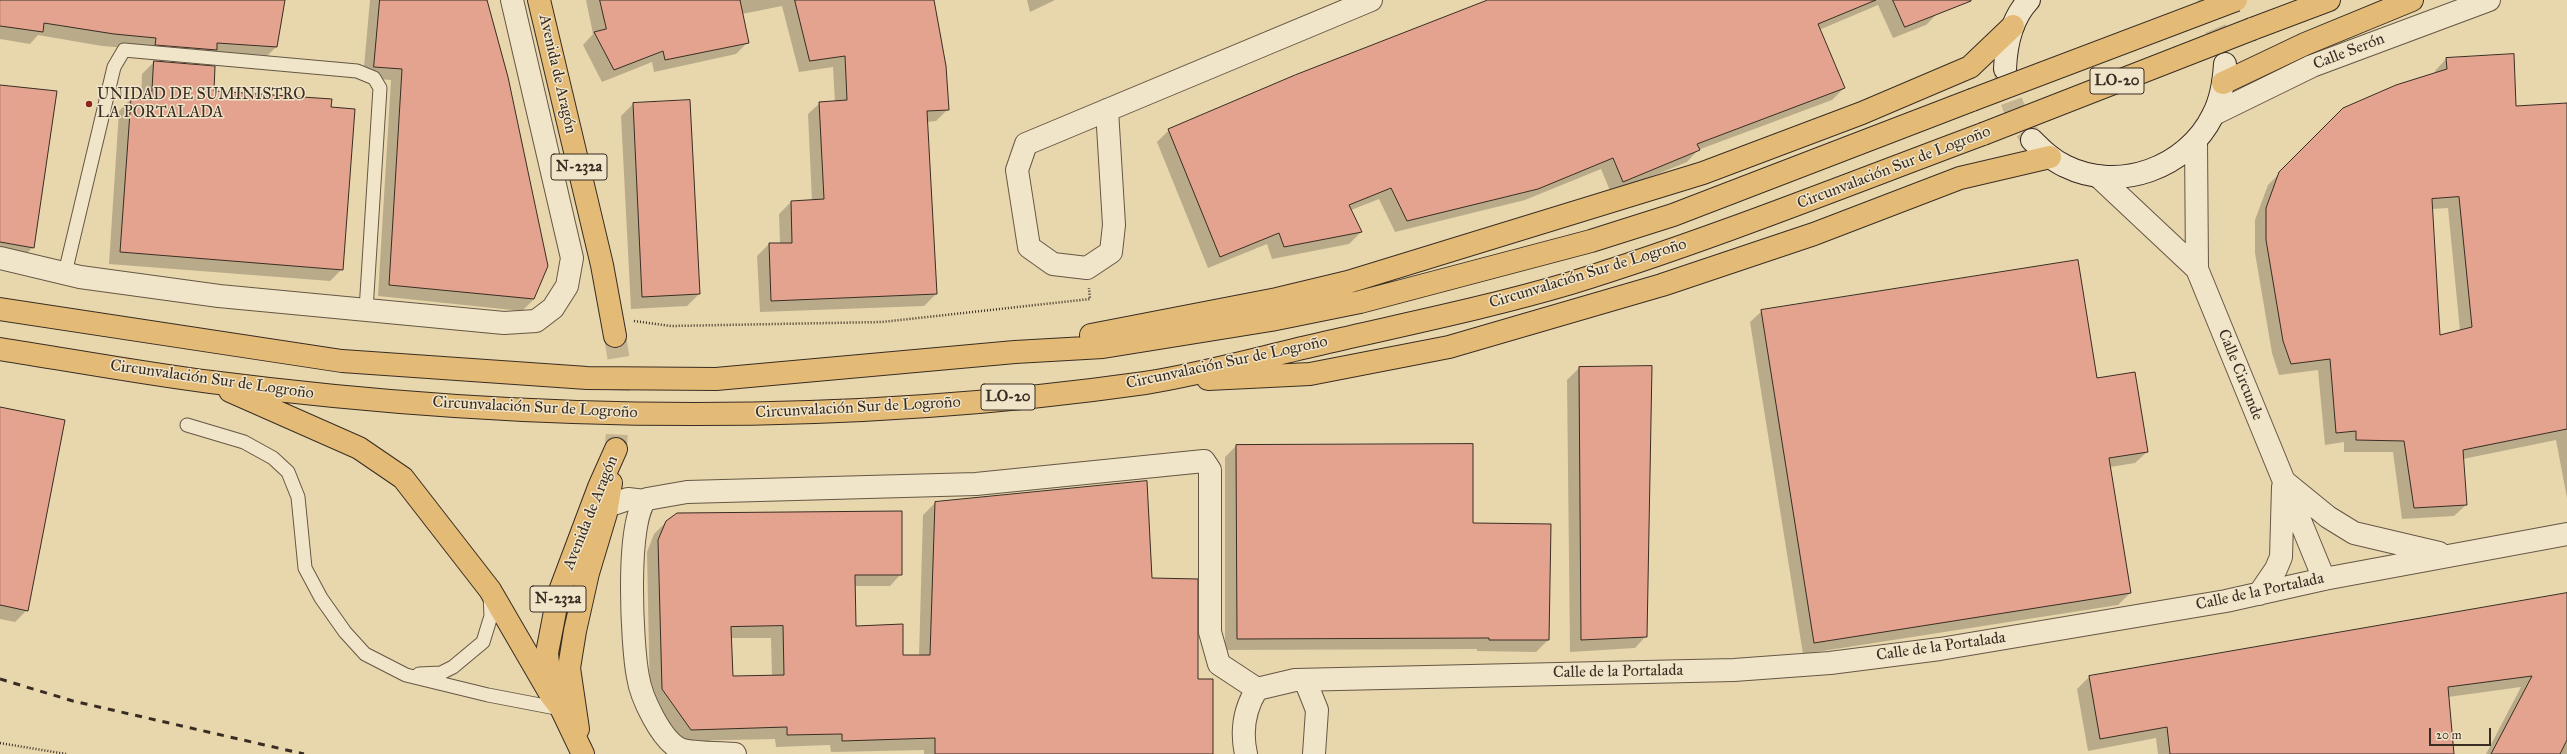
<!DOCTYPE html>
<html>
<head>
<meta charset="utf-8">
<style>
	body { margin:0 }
	#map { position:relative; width:2567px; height:754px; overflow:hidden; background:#e8d6ac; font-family:"IM FELL Great Primer",serif }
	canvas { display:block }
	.scale { position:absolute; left:2429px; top:728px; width:62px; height:18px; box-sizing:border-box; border:2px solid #392d23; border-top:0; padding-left:5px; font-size:12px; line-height:14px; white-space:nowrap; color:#392d23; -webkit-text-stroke:3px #f0e4c9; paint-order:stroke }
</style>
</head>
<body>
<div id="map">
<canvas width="2567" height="754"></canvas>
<div class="scale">20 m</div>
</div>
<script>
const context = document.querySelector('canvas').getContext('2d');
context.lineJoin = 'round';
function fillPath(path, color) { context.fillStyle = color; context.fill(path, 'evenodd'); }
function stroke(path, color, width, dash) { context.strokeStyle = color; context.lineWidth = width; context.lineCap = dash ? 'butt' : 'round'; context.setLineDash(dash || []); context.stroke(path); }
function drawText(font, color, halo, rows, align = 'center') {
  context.font = font + ' "IM FELL Great Primer",serif'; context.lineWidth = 3; context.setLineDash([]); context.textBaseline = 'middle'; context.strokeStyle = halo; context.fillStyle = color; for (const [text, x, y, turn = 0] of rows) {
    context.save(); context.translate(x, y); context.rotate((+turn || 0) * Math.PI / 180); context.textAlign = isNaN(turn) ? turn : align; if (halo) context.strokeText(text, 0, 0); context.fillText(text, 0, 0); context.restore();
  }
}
fillPath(new Path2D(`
	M0,0H284L276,47L264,59L102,46L38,35L30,44L0,39Z
	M370,0H486L534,299L522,311L378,296L391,80L363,78Z
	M586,0H933L948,109L936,121L926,122L936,294L924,306L760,312L757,256L769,244H780L779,214L791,202L812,201L808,114L820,103L835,102L833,67L799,72L782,6L742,14L748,42L736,54L654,72L652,62L602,82L583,45L593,34Z
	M1027,0H1055L1030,12Z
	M1491,0H1946L1938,13L1926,25L1893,38L1878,5L1819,30L1844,88L1832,100L1698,150L1687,162L1611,193L1601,169L1525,200L1395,232L1379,199L1351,210L1361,232L1349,244L1272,259L1267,244L1208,268L1157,142L1169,130Z
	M2446,59L2515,107L2567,104V498L2556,440L2463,459L2466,505L2454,516L2402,519L2393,452H2344V442L2325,445L2318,370L2279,375L2272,353L2255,253V220L2268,185L2343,109L2435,74V71ZM2448,208L2460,331L2439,336L2432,209Z
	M154,62L213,91L330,108L342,269L330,281L109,264L119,111L131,99L141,100L142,74Z
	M0,86L33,247L21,259L0,255Z
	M689,102L699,294L687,306L631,309L621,116L633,104Z
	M1762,311L2096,379L2147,452L2135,463L2110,467L2130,593L2118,605L1803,654L1750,322Z
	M1579,368L1646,636L1635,648L1570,652L1567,380Z
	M0,408L27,610L15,622L0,619Z
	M1236,446L1472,524L1550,525L1548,640L1536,652L1477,651V649L1225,650V457Z
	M935,503L1151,579L1212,754H924V750L831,752L830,745L776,747L775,739L679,741L650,701L647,552L654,534L667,521L901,574L890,586H854L855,627L902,656H919L923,515ZM731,638H771L772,676L732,677Z
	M2567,594V754H2486L2521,687L2448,697L2453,754H2158L2156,738L2088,751L2077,689L2089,677Z`), '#0003');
const building = new Path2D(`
	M0,0H285L277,47L217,43V50L155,45L156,38L114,34L44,23L43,32L0,26Z
	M380,0H487L508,77L548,266L534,299L389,285L402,69L374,67Z
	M600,0H740L749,43L665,60L663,51L614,70L594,32L606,29Z
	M795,0H934L946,66L949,110L927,111L937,294L771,301L769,243H792L791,201L824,199L819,102L847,100L845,56L810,61Z
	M1488,0H1876L1818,24L1845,88L1697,144L1700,150L1623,182L1613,158L1538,189L1407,221L1391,188L1349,205L1362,232L1284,247L1279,233L1220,257L1168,129L1295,75Z
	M1893,0H1971V1L1905,27Z
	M2514,54L2516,106L2567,103V429L2463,450L2467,505L2414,508L2404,441L2356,440V431L2336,433L2330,359L2291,364L2283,341L2266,240V208L2279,172L2343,108L2396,85L2447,69L2446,58ZM2459,197L2472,327L2440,335L2432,199Z
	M154,61L215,66L214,91L332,99L331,107L355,109L343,270L120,252L131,98L151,100Z
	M0,85L57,91L34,248L0,242Z
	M690,100L700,294L642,297L633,103Z
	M2078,260L2097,378L2135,372L2148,452L2109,458L2131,593L1814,643L1761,310Z
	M1652,366L1647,637L1581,640L1579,367Z
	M0,407L65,420L28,611L0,605Z
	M1473,444V523L1551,524L1549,640H1489V638L1237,639L1236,445Z
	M1147,481L1152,578L1198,579V679H1213V754H935V738L842,741V734L787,735V727L691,730L662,689L658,540L666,521L677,513L902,511V575H855L856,626L903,624V655H930L935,502ZM783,626L784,675L733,676L731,627Z
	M2567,593V740L2560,754H2491L2532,676L2448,687L2454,754H2170L2167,727L2100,739L2089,676Z`);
fillPath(building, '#e3a38e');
stroke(building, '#392d23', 1);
stroke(new Path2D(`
	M2199,0C2214,19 2222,41 2225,64
	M2005,69C2006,97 2017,117 2032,140`), '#c5b491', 22, [22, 11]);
stroke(new Path2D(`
	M615,336L620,368L616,449`), '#c5b491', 22, [22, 11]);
const service = new Path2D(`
	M65,273L114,67L124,50L357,71L374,78L380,88L366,310
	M187,425L244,442L273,458L288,472L298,497L305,568L321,598L345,632L365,654L406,675L488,695L561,709
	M419,674L441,673L453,667L483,642L491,616L490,596`);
const minor = new Path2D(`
	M1107,110L1114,225L1111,252L1087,268L1053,264L1029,247L1017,170L1026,144L1371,0
	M2214,114L2312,66L2489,0
	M2196,141L2197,269L2324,579
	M2098,176L2197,269
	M0,258L80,277L219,296L504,323L536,321L553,308L567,286L572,258L512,0
	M2285,482L2328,517L2354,533L2439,553
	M607,506L628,499L645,501
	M2259,594L2276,569L2281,557L2283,487
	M1305,680L1317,710L1314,754
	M735,754C723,753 689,753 680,749C661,740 641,697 638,677C632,648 625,516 647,499L687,492L976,484L1204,461L1210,470V632L1219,664L1257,689
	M1246,754C1241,731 1245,708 1257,689L1295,680L1734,670L1830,663L1940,649L2226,601L2324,579L2567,534`);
const secondary = new Path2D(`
	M2005,69C2006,45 2012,18 2029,0
	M2032,140C2042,150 2052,160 2065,166C2119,193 2187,168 2213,115C2221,100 2224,80 2225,64`);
const primary = new Path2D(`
	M539,0L602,265L615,336
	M578,729L569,668L575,631L588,573L606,513L611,483
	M583,754L561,708L551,695L547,653L558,596L599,487L616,449`);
const motorway = new Path2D(`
	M2252,29L2329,0
	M2223,83L2305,44L2412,0
	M0,309L342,361L587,378L716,379L1015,352L1103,347L1271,320L1360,302L1591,241L1673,215L1972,100
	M1091,335L1277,299L1348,282L1703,173L1862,113L1970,67L2013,26
	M0,349C70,360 141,373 211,382C521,422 835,427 1145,383C1203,374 1266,356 1324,343C1406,324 1490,307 1571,283C1710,240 1846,185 1983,134
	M1208,379L1310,374L1449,347L1662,285L1814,234L1960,178L2050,157
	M230,391L359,448L403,478L490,590L551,695`);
stroke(service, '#655745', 15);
stroke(minor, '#655745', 24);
stroke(secondary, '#392d23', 24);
stroke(primary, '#392d23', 24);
stroke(motorway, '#392d23', 24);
stroke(new Path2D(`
	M634,321L671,326L882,322L1090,299L1089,288
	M0,743L66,754`), '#392d23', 2.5, [1, 2]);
stroke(service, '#f0e4c9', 13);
stroke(minor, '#f0e4c9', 22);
stroke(secondary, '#f0e4c9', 22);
stroke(primary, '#e4bb76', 22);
stroke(motorway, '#e4bb76', 22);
stroke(new Path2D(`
	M0,679L73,701L304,754`), '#392d23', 3, [7, 7]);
const motorwayBridge = new Path2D(`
	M1972,100L2236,0
	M1983,134L2252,29`);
stroke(motorwayBridge, '#392d23', 24, []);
stroke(motorwayBridge, '#e4bb76', 22);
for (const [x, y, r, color] of [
	[89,104,4,"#8f2418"]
]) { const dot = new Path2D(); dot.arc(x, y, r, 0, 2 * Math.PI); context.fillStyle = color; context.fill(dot); stroke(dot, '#f0e4c9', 1.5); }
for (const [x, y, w] of [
	[2117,81,54],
	[579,167,56],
	[1008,397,54],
	[558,599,56]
]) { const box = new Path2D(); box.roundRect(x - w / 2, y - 13, w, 26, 3); context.fillStyle = '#f0e4c9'; context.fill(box); stroke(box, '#392d23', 1); }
drawText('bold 15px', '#392d23', null, [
	["LO-20",2117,81],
	["N-232a",579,167],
	["LO-20",1008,397],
	["N-232a",558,599]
]);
drawText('16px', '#392d23', '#f0e4c9', [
	["Calle Serón",2349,52,-21],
	["Avenida de Aragón",557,74,77],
	["Circunvalación Sur de Logroño",1894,168,-21],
	["Circunvalación Sur de Logroño",1588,274,-17],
	["Circunvalación Sur de Logroño",1227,363,-12],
	["Calle Circunde",2240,375,68],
	["Circunvalación Sur de Logroño",212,380,8],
	["Circunvalación Sur de Logroño",535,408,3],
	["Circunvalación Sur de Logroño",858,408,-3],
	["Avenida de Aragón",591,513,-68],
	["Calle de la Portalada",2260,592,-12],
	["Calle de la Portalada",1941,647,-8],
	["Calle de la Portalada",1618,672,-1]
]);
drawText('16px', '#392d23', '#f0e4c9', [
	["UNIDAD DE SUMINISTRO",97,95],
	["LA PORTALADA",97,113]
], 'left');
</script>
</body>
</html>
